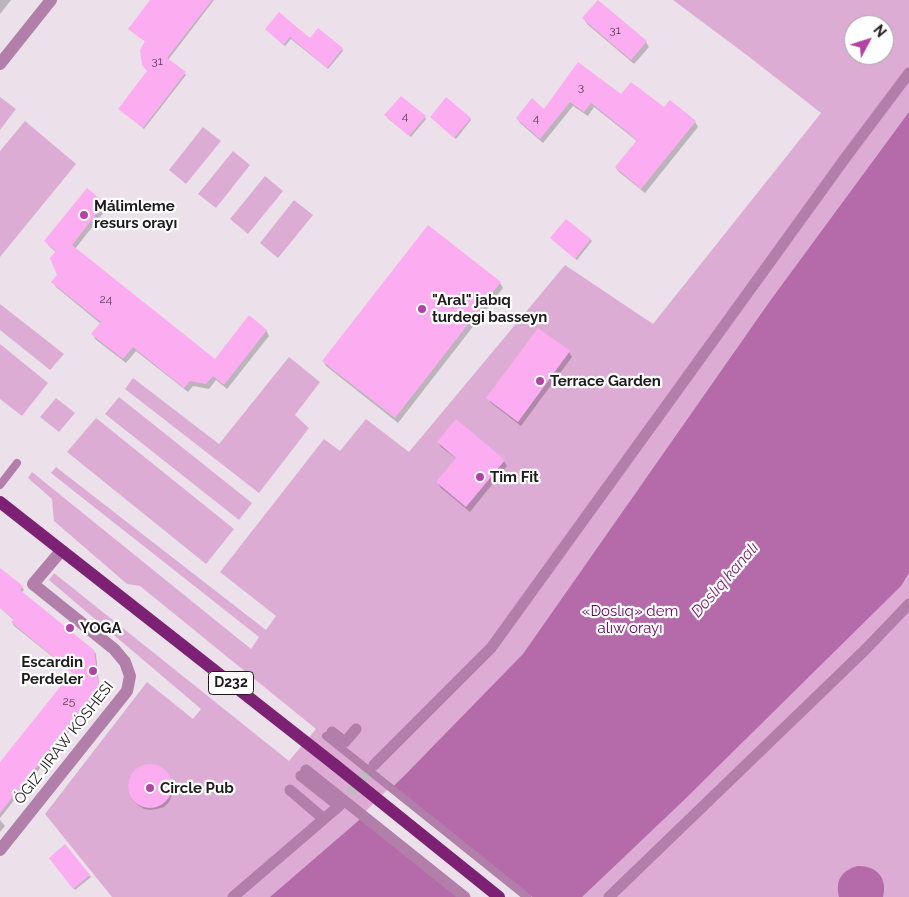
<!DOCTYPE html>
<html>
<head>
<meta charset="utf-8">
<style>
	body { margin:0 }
	#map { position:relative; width:909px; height:897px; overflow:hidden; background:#ece1ea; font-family:Raleway,sans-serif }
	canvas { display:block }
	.north { position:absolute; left:844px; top:15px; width:50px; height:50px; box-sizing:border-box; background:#fff; border:1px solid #a5a3a5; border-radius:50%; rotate:50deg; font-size:14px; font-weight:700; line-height:20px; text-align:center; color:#1e1a1d }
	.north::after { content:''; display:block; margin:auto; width:18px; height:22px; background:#b044a3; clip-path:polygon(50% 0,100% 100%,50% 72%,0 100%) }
</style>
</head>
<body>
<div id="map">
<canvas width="909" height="897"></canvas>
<div class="north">N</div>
</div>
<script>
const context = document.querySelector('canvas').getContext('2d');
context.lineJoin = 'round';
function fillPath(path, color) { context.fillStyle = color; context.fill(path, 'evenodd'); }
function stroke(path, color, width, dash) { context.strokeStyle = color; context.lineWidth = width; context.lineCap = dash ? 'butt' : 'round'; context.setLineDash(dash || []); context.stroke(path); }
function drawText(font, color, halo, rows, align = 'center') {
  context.font = font + ' Raleway,sans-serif'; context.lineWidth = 4.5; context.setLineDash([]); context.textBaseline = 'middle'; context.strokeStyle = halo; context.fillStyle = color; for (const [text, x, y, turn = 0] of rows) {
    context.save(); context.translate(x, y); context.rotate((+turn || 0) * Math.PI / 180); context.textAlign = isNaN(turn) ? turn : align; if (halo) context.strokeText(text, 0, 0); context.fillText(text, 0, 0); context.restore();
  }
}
fillPath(new Path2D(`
	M673,0H909V897H112L45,814L147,682L193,719L201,709L49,580L54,573L289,761L316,729L140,586L127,584L54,521L52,499L28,478L32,472L251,649L259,637L51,473L56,467L266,630L276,616L220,572L324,439L340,451L366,419L409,452L565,265L653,324L821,113L748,56ZM854,25H884V55H854Z
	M0,97L16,109L0,130Z
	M25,121L76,164L0,257V151Z
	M203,127L221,141L186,184L169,170Z
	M233,151L250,165L216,208L198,194Z
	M265,176L283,191L248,234L230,219Z
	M294,200L313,215L278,258L260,243Z
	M0,304L64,354L50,370L0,330Z
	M0,344L48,383L22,416L0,399Z
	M289,357L320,382L295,415L309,428L259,493L125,389L133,378L219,444Z
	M119,397L252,503L239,520L105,414Z
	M56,398L75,413L59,432L40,417Z
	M96,418L234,529L206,564L67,452Z`), '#ddacd5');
fillPath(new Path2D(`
	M909,112V573L901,586L683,801L582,897H270L357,822L404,776L523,654L770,301Z
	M858,866C877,866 888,878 883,897H839C835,880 842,870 858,866Z`), '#b56aaa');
fillPath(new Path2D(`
	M392,785L532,897H461L360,817Z`), '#ece1ea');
fillPath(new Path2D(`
	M0,0H11L0,14Z
	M152,0H214L168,60L186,75L144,129L120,109L149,72L146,42L131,31Z
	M584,19L646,42L649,47L634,64L587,24Z
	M266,29L342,49L343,51L328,69L291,39L285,46Z
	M578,64L622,96L664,109L670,101L695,122L698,127L645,193L619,172L616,168L637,141L594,107L588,116L573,106L543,143L520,123L517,118L545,111Z
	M425,117L426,119L411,137L387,118Z
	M431,117L470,118L471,120L456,139Z
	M104,203L107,208L75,249L215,360L266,330L269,336L227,389L216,380L209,389L193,386L188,392L136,351L126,363L95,339L93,334L101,324L56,287L53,282L58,276L56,252L49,246L46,241Z
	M590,239L592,241L577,260L553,240Z
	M500,283L503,288L398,423L326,366L323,361Z
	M539,329L569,352L572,357L521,426L491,403L488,398Z
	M456,420L504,461L507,466L470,512L441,488L438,483L457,459L441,447L438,442Z
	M0,570L22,587L24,590L21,593L93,650L96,654L100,693L0,818V764L73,673L14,626L12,622L14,620L0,608Z
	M146,765H154L160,767L166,772L171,781L173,788L172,795L169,802L164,807L157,809L150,810L144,809L138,805L133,800L129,791L128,784L130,777L134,772L140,767Z
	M0,820L5,826L0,832Z
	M51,860L89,875L91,877L75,890Z`), '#0003');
fillPath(new Path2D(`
	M150,0H212L167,58L186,72L143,128L118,109L147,71L142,65L140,50L145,41L128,29Z
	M598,0L647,41L631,60L582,18Z
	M279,12L310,38L318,28L343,48L327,68L290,37L283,45L265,29Z
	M578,62L621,94L631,82L664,107L670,100L696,121L641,189L615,167L637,140L591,103L584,112L570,102L540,139L516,118L532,98L544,109Z
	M401,96L426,116L409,136L384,115Z
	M446,97L471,118L454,138L430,117Z
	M87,188L105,203L72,245L215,359L249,315L267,330L224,385L213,376L206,384L190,381L184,388L133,347L123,359L91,334L101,322L51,282L57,275L50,258L56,251L44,241Z
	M566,219L591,239L575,259L550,238Z
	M428,225L501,282L395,418L322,361Z
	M538,328L570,351L518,422L486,398Z
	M456,419L505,460L466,507L436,482L456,458L437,442Z
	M0,568L23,586L20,590L94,650L99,689L0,813V762L72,672L11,622L14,619L0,608Z
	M128 786a22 22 0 1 1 44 0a22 22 0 1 1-44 0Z
	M65,844L90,875L73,889L49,858Z`), '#fcacf0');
stroke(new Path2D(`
	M339,806L374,765`), '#c3b9c1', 11, [11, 5.5]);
stroke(new Path2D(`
	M0,485L17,463`), '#b17fa9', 8);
stroke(new Path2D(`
	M332,732L345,742L356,729
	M374,765L491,648L846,157L909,73
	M290,790L324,819
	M233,897L339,806L301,776
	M609,897L866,649L909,604`), '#b17fa9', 11);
stroke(new Path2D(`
	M0,64L51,0
	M0,850L127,691L130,676L125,662L114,649L33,584L61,551`), '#b17fa9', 12);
stroke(new Path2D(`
	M0,502L335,765`), '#7d2174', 12);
stroke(new Path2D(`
	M326,736L527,897`), '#b17fa9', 8);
stroke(new Path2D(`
	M306,770L465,897`), '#b17fa9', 11);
stroke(new Path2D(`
	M335,765L499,897`), '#7d2174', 12);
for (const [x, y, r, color] of [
	[84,215,5,"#b044a3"],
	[422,309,5,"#b044a3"],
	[540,381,5,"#b044a3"],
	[480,477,5,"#b044a3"],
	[70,628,5,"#b044a3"],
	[93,671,5,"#b044a3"],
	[150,788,5,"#b044a3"]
]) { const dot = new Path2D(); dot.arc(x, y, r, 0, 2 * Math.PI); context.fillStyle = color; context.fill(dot); stroke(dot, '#fff', 2); }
drawText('12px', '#563e52', null, [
	["31",615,30],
	["31",157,61],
	["3",581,87],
	["4",405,116],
	["4",536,118],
	["24",106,299],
	["25",69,701]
]);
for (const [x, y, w] of [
	[231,683,45]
]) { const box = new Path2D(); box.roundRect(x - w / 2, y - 11.5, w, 23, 4); context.fillStyle = '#fff'; context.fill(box); stroke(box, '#1e1a1d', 1); }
drawText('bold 14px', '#1e1a1d', null, [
	["D232",231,683]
]);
drawText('bold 15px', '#1e1a1d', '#fff', [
	["Málimleme",94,206],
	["resurs orayı",94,223],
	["\"Aral\" jabıq",432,300],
	["turdegi basseyn",432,317],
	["Terrace Garden",550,381],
	["Tim Fit",490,477],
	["YOGA",80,628],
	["Escardin",83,662,"right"],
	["Perdeler",83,679,"right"],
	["Circle Pub",160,788]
], 'left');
drawText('15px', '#64005c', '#fff', [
	["«Doslıq» dem",630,611],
	["alıw orayı",630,628]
]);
drawText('15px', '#1e1a1d', '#fff', [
	["ÓGIZ JIRAW KÓSHESI",64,743,-52]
]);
drawText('italic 16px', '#771c6e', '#fff', [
	["Doslıq kanalı",725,580,-49]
]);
</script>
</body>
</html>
